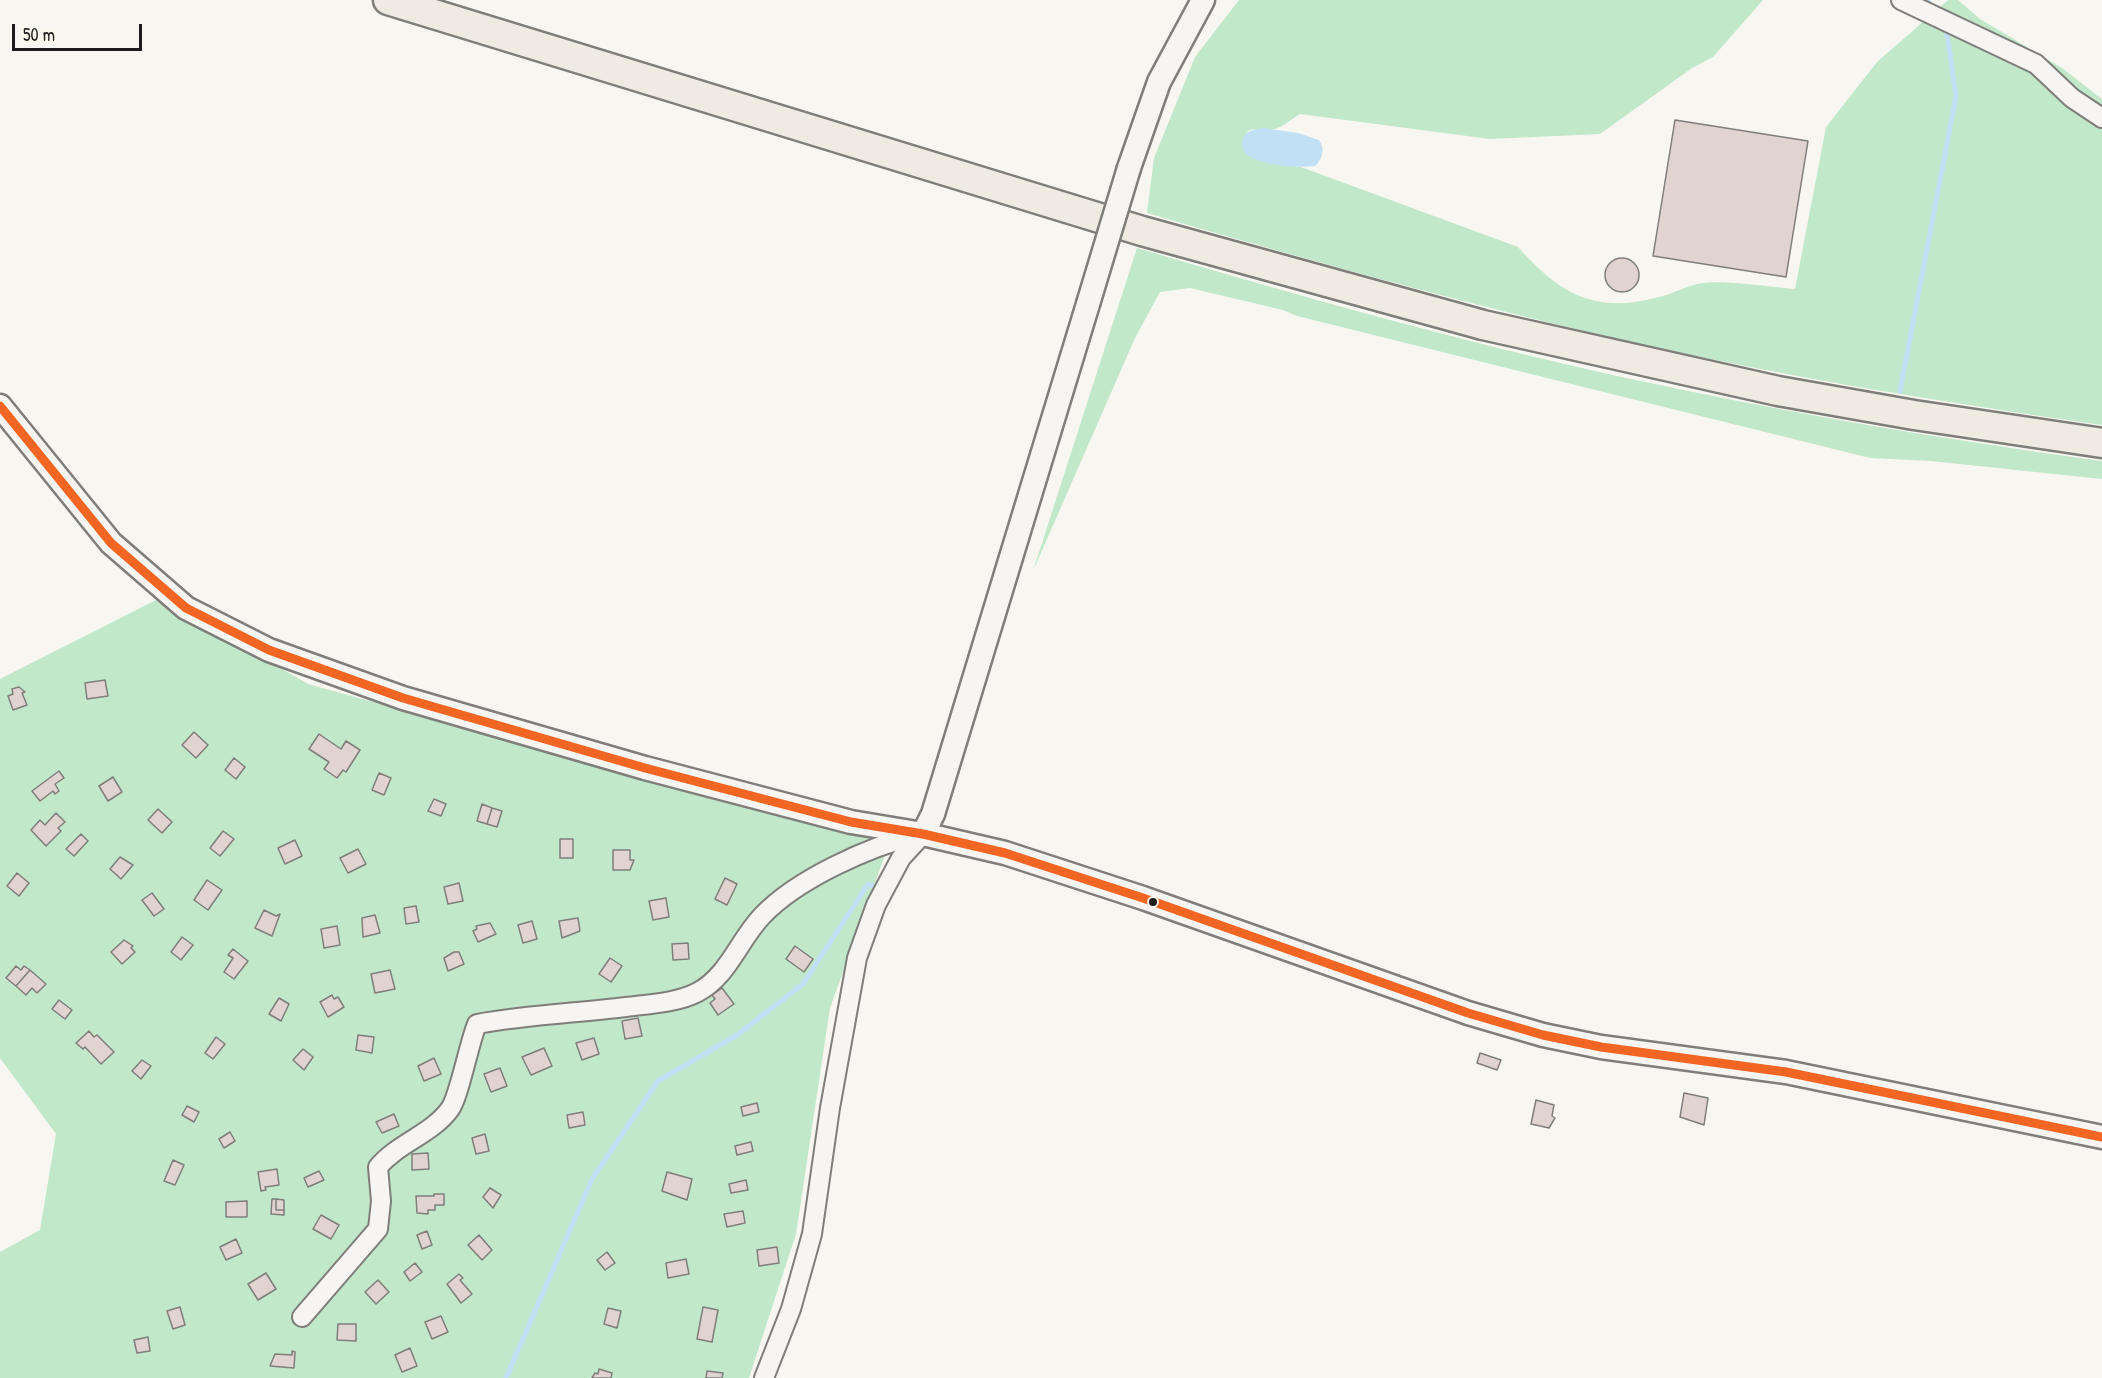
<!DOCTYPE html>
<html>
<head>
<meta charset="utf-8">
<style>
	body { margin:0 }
	#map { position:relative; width:2102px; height:1378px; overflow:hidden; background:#f8f6f0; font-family:"Patrick Hand",sans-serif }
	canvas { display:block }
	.scale { position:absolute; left:12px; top:24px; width:130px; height:27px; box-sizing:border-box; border:3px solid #1c1c1c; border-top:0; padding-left:8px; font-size:18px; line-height:21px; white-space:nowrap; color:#1c1c1c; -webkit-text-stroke:4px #fbf7ec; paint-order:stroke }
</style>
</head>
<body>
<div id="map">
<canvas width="2102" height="1378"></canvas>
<div class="scale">50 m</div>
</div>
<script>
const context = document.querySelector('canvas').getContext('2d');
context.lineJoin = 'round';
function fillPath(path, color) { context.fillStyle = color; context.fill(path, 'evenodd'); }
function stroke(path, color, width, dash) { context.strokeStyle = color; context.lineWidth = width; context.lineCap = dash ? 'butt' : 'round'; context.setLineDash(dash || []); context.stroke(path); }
fillPath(new Path2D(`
	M1239,0H1763L1713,57L1692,68L1600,134L1490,139L1300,114C1293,118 1283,127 1274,129C1255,133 1246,120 1243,147L1267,163L1301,167L1518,247C1558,292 1593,314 1655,298C1671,295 1687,285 1703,283C1726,280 1770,287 1795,289L1826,127L1877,62L1948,0H1958L1980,19L2062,68L2102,99V425C1941,402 1781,376 1622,340C1463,303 1304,259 1147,213L1154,158L1195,57Z
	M1137,248C1296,295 1455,340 1617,376C1778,411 1939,439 2102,461V479L1931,461L1870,458L1297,316L1283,310L1190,288L1160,292L1135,338L1033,571Z
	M160,598L308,684L889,844L830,1008L796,1234L749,1378H0V1252L40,1230L56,1134L0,1058V679Z`), '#c1e8ca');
fillPath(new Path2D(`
	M1264,128L1298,133L1319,140C1325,148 1323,159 1315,166C1292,168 1267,166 1246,155C1236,137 1247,129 1264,128Z`), '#c2e0f5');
stroke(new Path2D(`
	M1927,0L1934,10
	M1900,391L1956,96L1946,27
	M506,1378L592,1179L658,1081L737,1035L803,984L868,884L880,890`), '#c2e0f5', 5);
const building = new Path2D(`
	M1675,120L1808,141L1786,277L1653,256Z
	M1605 275a17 17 0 1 1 34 0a17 17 0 1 1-34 0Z
	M105,680L108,696L87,699L85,683Z
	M19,687L25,692L22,693L27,705L13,710L8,696L13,694L12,689Z
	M194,732L208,745L196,758L182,745Z
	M319,734L341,749L346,741L360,750L346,772L343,770L337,778L324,769L329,762L309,749Z
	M234,758L245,767L236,779L225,770Z
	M59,771L64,778L55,784L59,791L55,794L53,791L40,801L32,791Z
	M379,773L391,778L384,795L372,790Z
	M113,777L122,792L108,801L99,786Z
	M434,799L446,804L441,816L428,811Z
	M482,804L492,808L487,824L477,821Z
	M492,808L502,811L497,827L487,824Z
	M158,809L172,822L162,833L148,820Z
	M56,813L65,822L58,828L61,831L46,846L31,830L40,820L45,825Z
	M223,831L234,839L220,856L210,848Z
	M81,834L88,841L74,856L66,849Z
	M560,839H573V858H560Z
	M295,840L302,856L285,864L278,848Z
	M358,849L366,864L348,873L340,858Z
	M613,850H630V860H634L630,870H613Z
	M120,857L133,865L121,879L110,869Z
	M17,873L29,883L19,896L7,886Z
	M725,878L737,884L727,905L715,899Z
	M207,880L222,890L208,910L194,900Z
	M459,883L463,901L448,904L444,887Z
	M152,893L164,909L154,916L142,900Z
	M666,898L669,917L653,920L649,901Z
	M416,906L419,922L406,924L404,908Z
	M264,910L276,916L280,914L272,936L255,928Z
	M375,915L380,933L363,937L362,918Z
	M578,918L580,931L562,938L559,921Z
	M532,921L537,939L523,943L518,925Z
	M490,923L496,934L478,942L473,931L477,929L476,926Z
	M337,926L340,945L324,948L321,929Z
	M182,937L193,945L181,960L171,952Z
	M124,940L133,946L131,948L135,952L122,964L111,952Z
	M688,943L689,959L673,960L672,944Z
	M795,946L813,959L804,972L786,959Z
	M233,949L248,961L234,979L224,972L233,958L228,955Z
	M454,952H459L464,964L448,971L444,958Z
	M610,958L622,966L611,982L599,974Z
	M16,966L21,970L24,966L30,970L16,986L6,978Z
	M30,970L46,984L37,993L32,988L26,995L16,986Z
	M390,970L395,989L375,993L371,974Z
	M722,988L734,1004L718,1015L710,1003L715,999L712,995Z
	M332,995L334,999L338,997L344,1007L328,1017L320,1002Z
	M279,998L289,1004L281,1021L269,1014Z
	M59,1000L72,1010L65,1019L52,1009Z
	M638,1018L642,1036L625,1039L622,1021Z
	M89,1031L94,1037L97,1035L114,1052L101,1064L85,1047L83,1049L76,1043Z
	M358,1035L374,1037L372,1053L356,1050Z
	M216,1037L225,1044L213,1059L205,1053Z
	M594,1038L599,1054L582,1060L576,1043Z
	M544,1048L552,1066L531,1075L522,1057Z
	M303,1049L313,1057L304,1070L293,1060Z
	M1480,1053L1501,1060L1497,1070L1477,1063Z
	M434,1058L441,1074L424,1081L418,1066Z
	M142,1060L151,1066L141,1079L132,1071Z
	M500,1068L507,1086L491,1092L484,1074Z
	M1684,1093L1708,1098L1704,1125L1680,1117Z
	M1536,1100L1554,1105L1552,1116L1555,1118L1549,1128L1531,1124Z
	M757,1103L759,1112L743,1116L741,1107Z
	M187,1106L199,1112L194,1122L182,1115Z
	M583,1112L585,1125L569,1128L567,1115Z
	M394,1114L399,1126L382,1133L376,1122Z
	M230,1132L235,1141L224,1148L219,1139Z
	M485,1134L489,1151L476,1154L472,1138Z
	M751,1142L753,1151L737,1155L735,1146Z
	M428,1153L429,1169L412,1170V1154Z
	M173,1160L184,1165L175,1185L164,1181Z
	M277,1169L279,1185L265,1187L266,1190L261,1191L258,1172Z
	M319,1171L324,1180L308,1187L304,1178Z
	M667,1172L692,1179L687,1200L662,1191Z
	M746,1180L748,1190L731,1193L729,1184Z
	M490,1188L501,1195L493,1208L483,1197Z
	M434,1194H444V1205H435V1210H428V1214L417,1213L416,1196H434Z
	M272,1199H276V1210H284V1215L271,1214Z
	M276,1199L284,1200V1210H276Z
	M247,1201V1217H226V1202Z
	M743,1211L745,1223L727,1227L724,1214Z
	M321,1215L339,1225L331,1239L313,1229Z
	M427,1231L432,1245L422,1249L417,1235Z
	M479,1235L492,1250L482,1260L468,1245Z
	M236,1239L242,1253L226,1260L220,1247Z
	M777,1247L779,1263L759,1266L757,1250Z
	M607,1252L615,1263L605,1270L597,1260Z
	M686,1259L689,1274L668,1278L666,1263Z
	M415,1263L422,1272L410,1281L404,1272Z
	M266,1273L276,1289L258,1300L248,1284Z
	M459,1274L463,1278L460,1280L472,1294L461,1303L447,1284Z
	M378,1280L389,1292L376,1304L365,1292Z
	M180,1307L185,1325L173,1329L167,1311Z
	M703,1307L718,1310L712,1342L697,1339Z
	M608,1308L621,1311L617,1328L604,1324Z
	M441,1316L448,1332L432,1339L425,1322Z
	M338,1324H356V1341L337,1340Z
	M148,1337L150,1351L137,1353L134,1340Z
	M410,1348L417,1366L402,1372L395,1355Z
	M292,1351L295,1352L294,1368L270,1366L275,1354L292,1355Z
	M599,1369L612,1373L611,1378H592L595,1373L598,1374Z
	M707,1371L723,1373L722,1378H706Z`);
fillPath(building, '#e1d4d0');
stroke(building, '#7f7e7b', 1.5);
const minor = new Path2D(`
	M1901,0L2036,64L2072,98L2102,118
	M302,1317L378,1229L381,1201L378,1167C398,1143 432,1134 450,1109C459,1097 469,1043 477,1024C526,1015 577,1013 626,1007C649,1004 677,1003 698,992C729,975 739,940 762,916C797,879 870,846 918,835
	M764,1378L791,1309L812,1234L830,1108L857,958L876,905L901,858L923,834`);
const tertiary = new Path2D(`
	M1129,168L1159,82L1203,0
	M0,406L111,543L186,608L269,650L403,698L645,768L851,822L923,834L1005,853L1143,898L1468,1013L1543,1035L1601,1047L1786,1072L2102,1137
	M923,834L933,814L1088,304`);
const primary = new Path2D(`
	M388,0L1142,231L1483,325L1778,391L1914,415L2102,443`);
stroke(minor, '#7f7e7b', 22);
stroke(tertiary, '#7f7e7b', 27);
stroke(primary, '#7f7e7b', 33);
stroke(minor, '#f6f5f1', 18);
stroke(tertiary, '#f6f5f1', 22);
stroke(primary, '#f0ebe2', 28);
const tertiaryBridge = new Path2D(`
	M1088,304L1129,168`);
stroke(tertiaryBridge, '#7f7e7b', 27, []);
stroke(tertiaryBridge, '#f6f5f1', 22);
stroke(new Path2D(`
	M0,406L111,543L186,608L269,650L403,698L645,768L851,822L923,834L1005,853L1143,898L1468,1013L1543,1035L1601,1047L1786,1072L2102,1137`), '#f26522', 9);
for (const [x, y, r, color] of [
	[1153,902,5,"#1c1c1c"]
]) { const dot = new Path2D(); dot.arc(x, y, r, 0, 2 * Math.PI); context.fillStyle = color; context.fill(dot); stroke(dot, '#fbf7ec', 2); }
</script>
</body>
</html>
